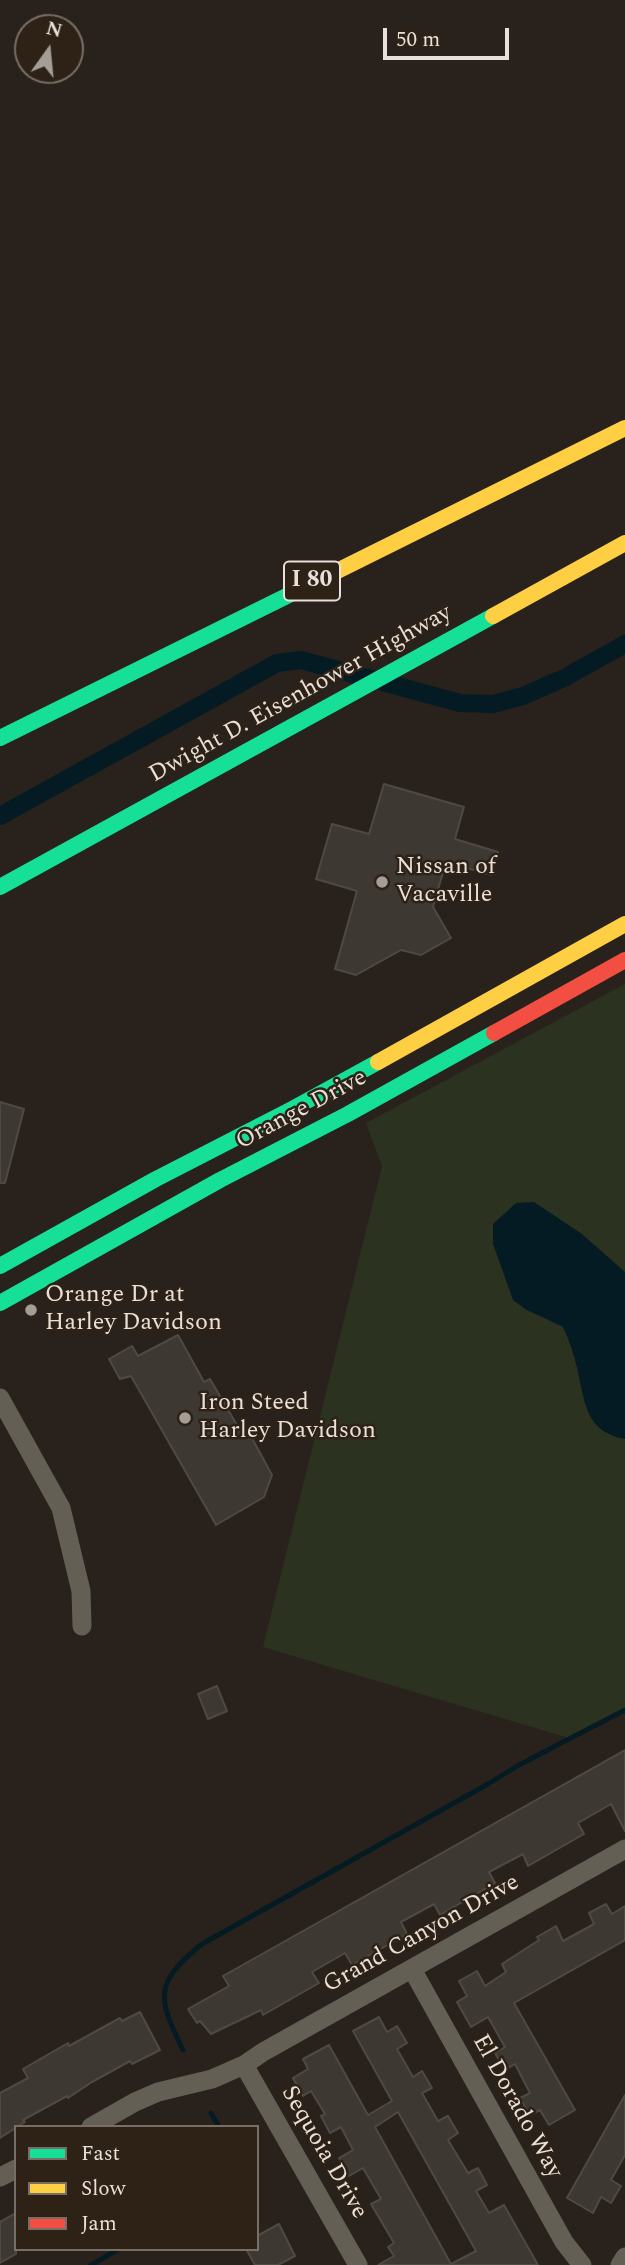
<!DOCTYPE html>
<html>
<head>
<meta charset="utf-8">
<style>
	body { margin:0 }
	#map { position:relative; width:625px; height:2265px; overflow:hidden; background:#29221c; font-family:Spectral,serif }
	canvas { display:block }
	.legend { position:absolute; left:14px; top:2125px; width:245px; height:126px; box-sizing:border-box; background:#2e2217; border:2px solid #786e65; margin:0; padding:9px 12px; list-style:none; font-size:21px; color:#e8e0d9 }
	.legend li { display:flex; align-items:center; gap:14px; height:35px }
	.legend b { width:35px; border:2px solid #786e65 }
	.north { position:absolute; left:14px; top:14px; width:70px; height:70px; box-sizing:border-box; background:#2e2217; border:2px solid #786e65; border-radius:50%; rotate:15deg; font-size:19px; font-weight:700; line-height:28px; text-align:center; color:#e8e0d9 }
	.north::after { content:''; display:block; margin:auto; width:24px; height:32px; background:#a59e97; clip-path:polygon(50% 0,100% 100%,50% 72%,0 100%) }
	.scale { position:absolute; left:383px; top:28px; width:126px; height:32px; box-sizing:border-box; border:4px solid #e8e0d9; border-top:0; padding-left:9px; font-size:21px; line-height:24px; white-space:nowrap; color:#e8e0d9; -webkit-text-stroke:5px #2e2217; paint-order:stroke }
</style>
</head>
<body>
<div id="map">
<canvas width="625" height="2265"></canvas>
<ul class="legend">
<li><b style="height:9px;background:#16e098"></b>Fast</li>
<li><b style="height:9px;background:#ffcf43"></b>Slow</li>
<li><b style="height:9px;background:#f24e42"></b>Jam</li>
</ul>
<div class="north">N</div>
<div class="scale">50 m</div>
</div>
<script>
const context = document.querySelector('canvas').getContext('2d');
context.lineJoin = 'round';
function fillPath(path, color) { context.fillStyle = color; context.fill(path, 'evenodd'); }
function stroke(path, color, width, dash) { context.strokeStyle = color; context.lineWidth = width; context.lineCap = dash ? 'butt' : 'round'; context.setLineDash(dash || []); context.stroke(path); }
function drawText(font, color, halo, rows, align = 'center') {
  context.font = font + ' Spectral,serif'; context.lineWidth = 5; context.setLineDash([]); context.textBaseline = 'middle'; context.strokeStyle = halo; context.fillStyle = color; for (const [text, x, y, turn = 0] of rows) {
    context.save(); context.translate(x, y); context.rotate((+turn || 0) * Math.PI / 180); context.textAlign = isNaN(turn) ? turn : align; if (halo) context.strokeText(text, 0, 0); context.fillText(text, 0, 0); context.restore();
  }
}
fillPath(new Path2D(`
	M625,984V1708L569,1738L263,1647L382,1166L366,1123Z`), '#2c3220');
fillPath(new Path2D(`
	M534,1202L582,1234L625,1272V1439C585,1432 585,1402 577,1368C574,1354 569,1340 563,1327L525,1309L513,1300L493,1244V1224L516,1203Z`), '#041b23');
stroke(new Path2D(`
	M183,2050C157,1997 154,1983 202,1944L488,1784L517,1766L625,1710
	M211,2113L219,2127
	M91,2265L119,2249`), '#041b23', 5);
stroke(new Path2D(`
	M0,816L277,663L301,660L460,703L493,704L523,696L564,678L625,644`), '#041b23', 18);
const building = new Path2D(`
	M384,784L464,807L455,839L498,852L491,875L446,862L433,907L451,938L421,955L401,950L356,975L335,969L357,891L316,879L332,824L369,834Z
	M0,1102L24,1109L5,1183H0Z
	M178,1335L204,1382L210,1379L241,1432L247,1429L272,1475L264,1497L216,1525L131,1376L120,1379L109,1359L132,1346L138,1356Z
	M217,1686L227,1711L208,1719L198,1694Z
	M625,1750V1831L611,1804L578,1823L584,1834L528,1866L523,1854L489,1872L495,1883L440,1915L434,1904L401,1922L407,1934L352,1965L345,1953L312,1972L319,1983L263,2015L261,2010L211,2034L200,2021L197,2023L188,2009L229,1986L223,1976Z
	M606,1904L612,1914L625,1906V1940L514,2003L575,2110L549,2125L540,2110L530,2115L520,2098L530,2093L515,2064L505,2070L495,2053L505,2047L488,2017L471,2027L457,2002L467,1996L459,1981L477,1971L485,1986L506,1972L502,1964L539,1940L537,1937L556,1926L563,1941L594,1924L589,1913Z
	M140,2012L160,2050L132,2064L130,2061L92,2082L68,2098L67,2096L23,2120L25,2122L0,2138V2093L28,2078L23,2069L68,2043L69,2046L120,2018L122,2021Z
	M379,2017L387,2032L397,2026L407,2043L397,2049L413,2077L422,2071L432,2088L422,2093L438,2121L448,2116L458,2133L448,2140L468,2173L478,2168L487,2185L476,2191L489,2213L504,2205L538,2265H378L394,2256L388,2247L394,2243L371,2204L381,2199L363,2168L349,2176L339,2158L353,2150L341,2127L330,2133L321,2116L325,2114L311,2091L303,2096L293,2078L308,2069L303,2059L329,2045L368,2115L392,2101L353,2031ZM398,2112L476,2251L451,2264L375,2127Z
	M625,2095V2155L611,2180L621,2186L611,2203L601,2197L593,2213L567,2198Z
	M16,2213V2254L0,2263V2222Z
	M279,2224L295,2256L278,2265H255L246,2249H257V2236Z`);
fillPath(building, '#3e3833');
stroke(building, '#4f4944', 2);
stroke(new Path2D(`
	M0,1398L61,1508L81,1591L82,1626
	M412,1969L564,2242L582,2265
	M244,2065L358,2265
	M91,2127L135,2102L158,2092L212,2079L244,2065L263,2052L625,1849
	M0,2177L16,2169
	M620,2265L625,2257`), '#635f55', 19);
stroke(new Path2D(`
	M0,738L313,583
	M0,887L493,616
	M0,1266L156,1179L294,1108L378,1062
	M0,1303L220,1180L348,1114L494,1033`), '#16e098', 16);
stroke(new Path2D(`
	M313,583L625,428
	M493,616L625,543
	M378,1062L625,924`), '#ffcf43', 16);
stroke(new Path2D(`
	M494,1033L625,960`), '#f24e42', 16);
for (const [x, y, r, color] of [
	[382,882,7,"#a59e97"],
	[31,1310,7,"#a59e97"],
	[185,1418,7,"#a59e97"]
]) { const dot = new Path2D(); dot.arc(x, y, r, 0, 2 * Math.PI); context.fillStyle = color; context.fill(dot); stroke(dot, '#2e2217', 2.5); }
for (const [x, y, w] of [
	[312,581,56]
]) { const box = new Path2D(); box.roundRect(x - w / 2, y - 19.5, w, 39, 5); context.fillStyle = '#2e2217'; context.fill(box); stroke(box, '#e8e0d9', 2); }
drawText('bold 23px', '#e8e0d9', null, [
	["I 80",312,581]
]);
drawText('24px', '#e8e0d9', '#2e2217', [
	["Dwight D. Eisenhower Highway",301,695,-29],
	["Orange Drive",302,1111,-28],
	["Grand Canyon Drive",422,1935,-29],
	["El Dorado Way",516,2107,61],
	["Sequoia Drive",323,2153,60]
]);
drawText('24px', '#e8e0d9', '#2e2217', [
	["Nissan of",396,868],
	["Vacaville",396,896],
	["Orange Dr at",45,1296],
	["Harley Davidson",45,1324],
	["Iron Steed",199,1404],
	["Harley Davidson",199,1432]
], 'left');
</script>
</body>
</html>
